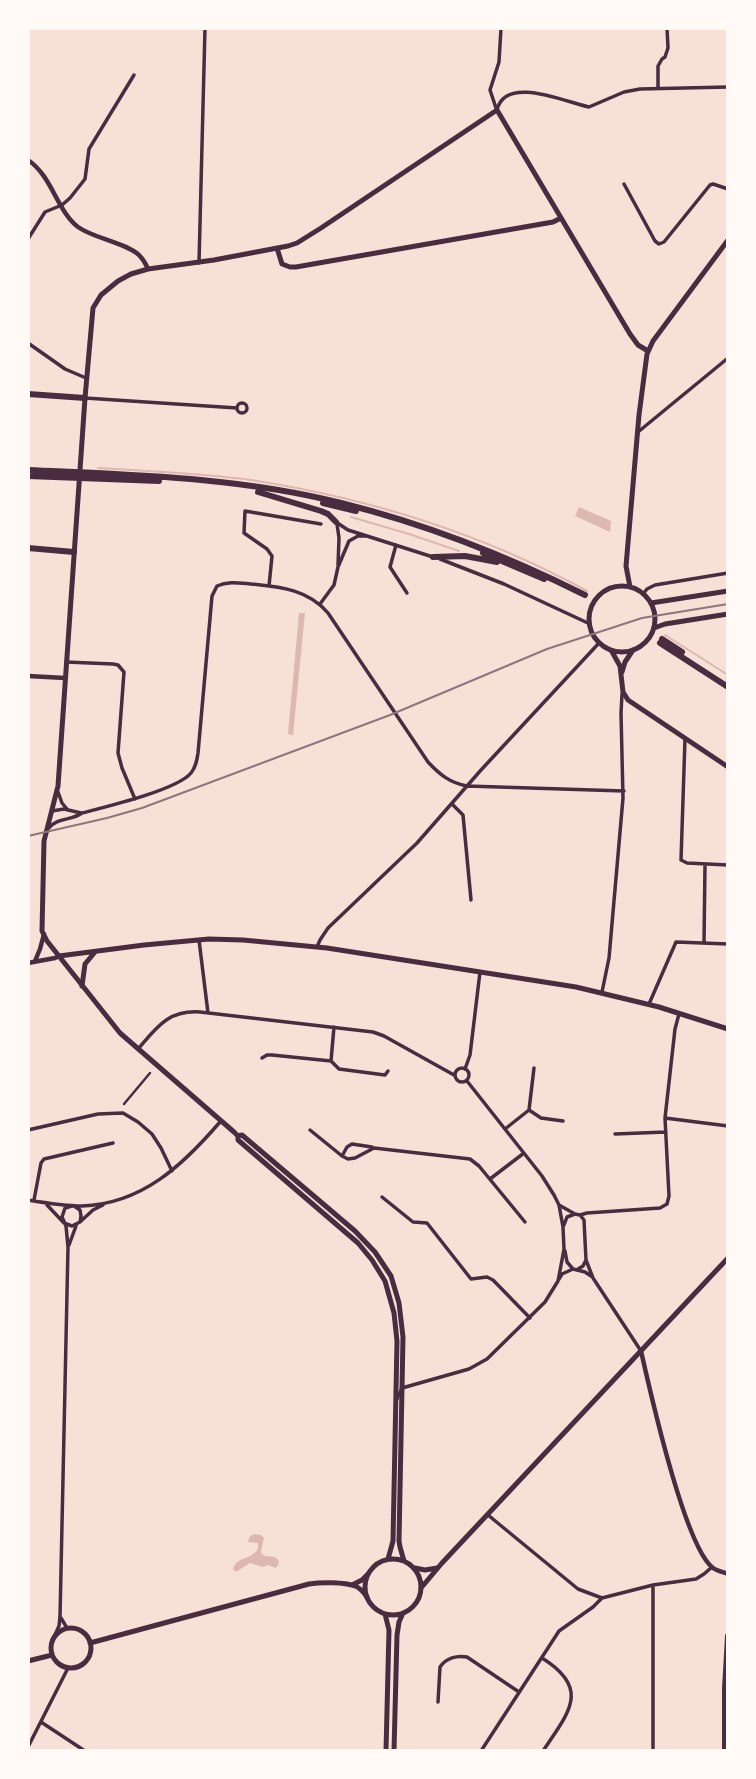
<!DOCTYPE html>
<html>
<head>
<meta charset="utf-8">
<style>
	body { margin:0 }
	#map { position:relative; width:756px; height:1779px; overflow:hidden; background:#f7e1d7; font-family:"PT Sans",sans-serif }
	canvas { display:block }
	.frame { position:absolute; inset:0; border:30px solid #fffaf5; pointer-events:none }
</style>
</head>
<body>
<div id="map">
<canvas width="756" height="1779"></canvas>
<div class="frame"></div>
</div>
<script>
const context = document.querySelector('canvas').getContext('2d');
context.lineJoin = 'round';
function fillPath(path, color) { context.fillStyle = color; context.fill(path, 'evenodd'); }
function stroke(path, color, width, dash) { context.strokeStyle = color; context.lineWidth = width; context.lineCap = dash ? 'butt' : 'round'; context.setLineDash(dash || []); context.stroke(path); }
fillPath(new Path2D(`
	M579,507L611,521L610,532L575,516Z
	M299,613H305L293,735L288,734Z
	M254,1534L261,1535L264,1538L261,1551L262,1554L265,1556C271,1557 274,1555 279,1561L278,1566L275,1568L268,1565L263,1567L250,1563L236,1572L233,1569C237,1556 251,1560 258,1549V1543L248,1542L250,1536Z`), '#dcb8b0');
stroke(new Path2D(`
	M98,468C149,471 200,473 251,480C368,498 483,534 587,591
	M351,517L409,534L459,551
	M665,635L728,675`), '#dcb8b0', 2);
stroke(new Path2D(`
	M124,1104L150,1073`), '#4a2c40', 2.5);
stroke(new Path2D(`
	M658,88V66L662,59L665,57L668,48L667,28
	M496,108L490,90L499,62L501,28
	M497,110C505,74 568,103 589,107L624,92L640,89L728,87
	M624,184L655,241L659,244L664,242L710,185L713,184L728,189
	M28,239L45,212L62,205L70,198L85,179L89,149L134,75
	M199,263L205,28
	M28,343L65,369L86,378
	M85,398L237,408
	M237 408a5 5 0 1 1 10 0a5 5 0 1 1-10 0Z
	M638,432L728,358
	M336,522L348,530L433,557
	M337,524L339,538L338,565
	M396,545L390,567L407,593
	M440,559L504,584L590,624
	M269,586L272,556L267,549L244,533L245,511L321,524
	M643,594L647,589L655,585L728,573
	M320,604L334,585L338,567L349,541L358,536H365
	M66,662L113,664L118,665L124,672L118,753L122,768L135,799
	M685,739L681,860L687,863L728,865
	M58,792L62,803L67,809
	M452,804L463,815L471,900
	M52,811L64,809L81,813
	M49,828C58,817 71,821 82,813C105,807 177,790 191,773C196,767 197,760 198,753L212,596L217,586C228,581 239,583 251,584C280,587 308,589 328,613L428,762C439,774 450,783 467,786L624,791
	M199,940L208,1013
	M704,943L705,865
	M317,947L320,940L328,928L417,843L481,770L599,643
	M602,992L609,958L623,798L621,713L622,694
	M649,1004L676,942L728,944
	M334,1027L331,1061L339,1069L385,1075L388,1071
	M138,1049C157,1027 168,1010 200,1012L373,1032L384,1036L454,1075
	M262,1058L267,1055H272L331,1061
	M455 1075a7 7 0 1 1 14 0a7 7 0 1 1-14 0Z
	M465,1069L470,1055L480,972
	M529,1110L534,1068
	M665,1118L728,1126
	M505,1129L529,1110L541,1118L563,1121
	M28,1130L98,1114L123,1113L138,1122L152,1134L161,1148L172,1171
	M310,1130L342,1156L347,1147L352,1144L372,1147
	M615,1134L666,1132
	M342,1156L348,1159L355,1158L374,1148L470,1159L479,1166L525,1222
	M490,1179L524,1153
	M382,1197L413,1222L427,1223L471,1279L487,1277L493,1280L530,1318
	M28,1200C46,1203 64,1206 82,1206C142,1204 183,1165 220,1122
	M34,1200L41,1163L44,1159L113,1143
	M47,1205L64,1223L72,1226L80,1222L81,1216L80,1210L74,1206
	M559,1205L575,1214
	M580,1215L587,1213L660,1208L667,1204L669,1196L665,1118L675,1029L679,1014
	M81,1221L93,1210L103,1205
	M564,1225L567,1217L575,1214L580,1215L584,1220L586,1260L583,1266L578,1269
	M69,1245L76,1226
	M565,1251L567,1262L573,1269
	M586,1260L593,1278L641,1351
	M559,1279L562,1274L573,1269L585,1272L591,1276
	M397,1399L402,1388L469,1369L487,1359L545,1302L558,1281L562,1260L564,1249L563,1227L559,1205L554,1195L542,1176L467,1081
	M488,1515L578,1589L602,1598L653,1585L696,1579L704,1574L712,1567
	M61,1618L67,1628
	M54,1637L59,1626L60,1617L68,1247L66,1226L62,1217L65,1208L72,1206
	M542,1658C592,1689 568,1713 543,1751
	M438,1702L440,1667C446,1658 457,1655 467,1657L519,1692
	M41,1722L85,1751
	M28,1747L68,1668
	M481,1751L559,1631L593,1607L602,1598
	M653,1751V1585`), '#4a2c40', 3.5);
stroke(new Path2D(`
	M28,160C52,176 57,211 78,227C95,239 124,242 139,255C143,259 146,264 148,269
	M28,676L65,678
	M35,961L40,949L44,934
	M28,963L55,958L59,956
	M641,1351C650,1391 685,1547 713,1568C717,1571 723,1572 728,1574`), '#4a2c40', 4.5);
stroke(new Path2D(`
	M277,248L282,264L290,267H296L553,222L561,218
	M85,398L93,308L101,295L118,281L131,274L148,269L214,260L288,246L297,243L321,228L497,110L630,334L638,345L648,351
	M589 619a33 33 0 1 1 66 0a33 33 0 1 1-66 0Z
	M630,587L626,566L639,415L647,354L653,341L728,240
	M651,603L728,591
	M654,628L665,624L728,614
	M611,650L620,666L623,692L628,700L728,767
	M622,672L625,662L633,650
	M59,956L144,945L209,939L243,940L327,948L576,987L659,1007L728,1029
	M82,986L85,964L95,952
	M415,1568L425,1570L437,1568
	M352,1585L362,1580L368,1574
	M421,1588L442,1563L728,1258
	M51 1648a20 20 0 1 1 40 0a20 20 0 1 1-40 0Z
	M90,1643L309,1584C321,1582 344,1582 355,1586C361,1588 364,1593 367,1597
	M28,1661L52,1655`), '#4a2c40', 5);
stroke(new Path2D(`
	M85,398L58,786L44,841L42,931L47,941L120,1033L234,1132L238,1136L242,1135L355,1231L375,1252L391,1276L399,1303L403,1337L399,1541L400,1547L404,1561
	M238,1136V1140L358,1243L372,1260L385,1281L394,1313L397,1341L393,1541L388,1559
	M365 1587a28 28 0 1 1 56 0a28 28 0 1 1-56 0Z
	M385,1614L389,1630L386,1751
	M394,1751L397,1635L399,1622L403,1613`), '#4a2c40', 5);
stroke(new Path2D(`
	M28,394L85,398
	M28,470C133,475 239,477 341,503C426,524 507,556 585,595
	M28,476L159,481
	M258,492L321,511L328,514L336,522
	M323,503L356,511
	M28,548L74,552
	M483,553L544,579
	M433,557L465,556L497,562
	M662,639L682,652
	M660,643L728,687`), '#4a2c40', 6);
stroke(new Path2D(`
	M725,1751V1689L728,1636`), '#4a2c40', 6);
stroke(new Path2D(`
	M28,836L107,818L142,808L390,715L547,649L642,618L728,604`), '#8f747c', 2);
</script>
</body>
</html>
